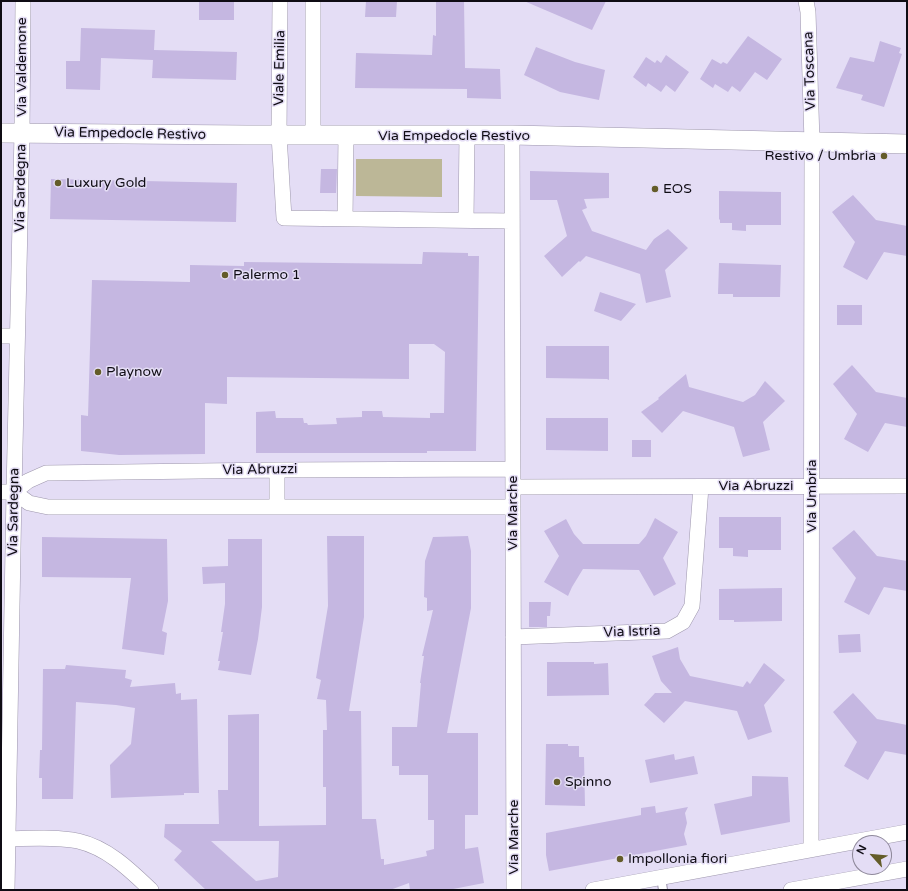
<!DOCTYPE html>
<html>
<head>
<meta charset="utf-8">
<style>
	body { margin:0 }
	#map { position:relative; width:908px; height:891px; overflow:hidden; background:#e4ddf5; font-family:"Varela Round",sans-serif }
	canvas { display:block }
	.frame { position:absolute; inset:0; border:2px solid #0f0c14; pointer-events:none }
	.north { position:absolute; left:852px; top:835px; width:40px; height:40px; box-sizing:border-box; background:#e4ddf5; border:1px solid #8f899b; border-radius:50%; rotate:297deg; font-size:11px; font-weight:700; line-height:16px; text-align:center; color:#0f0c14 }
	.north::after { content:''; display:block; margin:auto; width:14px; height:18px; background:#645c29; clip-path:polygon(50% 0,100% 100%,50% 72%,0 100%) }
</style>
</head>
<body>
<div id="map">
<canvas width="908" height="891"></canvas>
<div class="frame"></div>
<div class="north">N</div>
</div>
<script>
const context = document.querySelector('canvas').getContext('2d');
context.lineJoin = 'round';
function fillPath(path, color) { context.fillStyle = color; context.fill(path, 'evenodd'); }
function stroke(path, color, width, dash) { context.strokeStyle = color; context.lineWidth = width; context.lineCap = dash ? 'butt' : 'round'; context.setLineDash(dash || []); context.stroke(path); }
function drawText(font, color, halo, rows, align = 'center') {
  context.font = font + ' "Varela Round",sans-serif'; context.lineWidth = 3; context.setLineDash([]); context.textBaseline = 'middle'; context.strokeStyle = halo; context.fillStyle = color; for (const [text, x, y, turn = 0] of rows) {
    context.save(); context.translate(x, y); context.rotate((+turn || 0) * Math.PI / 180); context.textAlign = isNaN(turn) ? turn : align; if (halo) context.strokeText(text, 0, 0); context.fillText(text, 0, 0); context.restore();
  }
}
fillPath(new Path2D(`
	M356,159H442V197L356,196Z`), '#bcb797');
fillPath(new Path2D(`
	M207,1H234V20H199V2Z
	M366,1H397L396,17H365Z
	M436,1H464L465,68L500,69L501,99L467,98V89L355,88L356,53L432,55L433,35L436,36Z
	M524,1H606L592,30Z
	M81,28L155,30L154,50L237,52L236,80L152,78L153,60L101,58L100,90L66,89V61H80Z
	M748,36L782,59L767,80L755,72L740,92L732,86L728,92L715,84L713,88L700,79L712,59L721,64L723,62L727,64Z
	M880,41L901,48L899,53L902,54L884,107L861,100L863,95L836,88L850,57L874,62Z
	M536,47L575,62L605,70L599,100L560,92L524,75Z
	M666,55L689,72L675,92L666,85L661,92L648,83L646,87L633,77L646,57L655,63L657,60L661,63Z
	M321,169H337L336,193H320Z
	M530,171L609,173V198L584,199L587,208L582,210L592,231L646,250L654,239L668,229L688,248L665,270L671,297L646,303L640,274L586,256L580,262L579,261L562,277L544,256L567,236L557,200H530Z
	M51,179L237,183L236,222L50,219Z
	M719,191L781,192V225H746V231L732,230V223H720V219L719,220Z
	M853,195L876,220L907,226V256L884,252L867,280L843,267L855,242L832,212Z
	M423,252L468,253V256H479L476,451H427V453H256V412L275,411L276,418H303L304,423H307L308,425L337,424L336,418L362,417V411H382L383,417L430,418V413H444L445,352L434,344H409V379L227,377V404L205,403V454L119,455L81,451V415L88,416L92,280L190,282V265L244,266V262L422,264Z
	M719,263L781,265L780,297H733V294H718Z
	M600,292L636,304L621,321L594,311Z
	M837,305H862V325H837Z
	M546,346H609V380L607,379L546,378Z
	M852,365L876,392L907,398V427L885,423L868,452L844,439L857,414L833,384Z
	M686,374L689,387L743,402L755,395L765,381L785,401L763,422L770,450L743,457L734,427L683,411L662,433L641,412L659,399L658,398Z
	M546,418H608V451L546,450Z
	M632,440H651V457H632Z
	M719,517H781V550H748V557L733,556V548H719Z
	M655,518L678,532L663,558L676,584L654,596L639,570L583,569L572,587L568,596L544,582L559,556L544,531L566,519L574,534L583,544H639L646,536Z
	M854,530L877,556L907,561V591L884,587L869,615L844,602L856,578L832,548Z
	M327,536H364V617L349,711H361L362,819H376L381,859H384V865L427,856L426,851L434,849V820H428V775H399V766H392V727H417L421,683H420L424,656H422L433,610L427,611V598L424,597L425,561L433,537L468,536L471,551V608L447,733H478V815H465V849L478,847L484,883L448,890H410L409,883L390,890H206L174,860L182,851L164,837L165,824H219L218,790H228V715L259,714V826L326,825V787H323V730H327L326,700L317,699L321,680L316,678L328,606ZM211,841H279L278,877L256,881Z
	M42,537L167,539L168,601L162,631L167,633L164,655L122,649L131,578L42,577Z
	M228,539H262V607L258,639L251,675L218,670L220,661H218L223,632H221L225,604V583L203,584L202,567L228,566Z
	M782,588V621L734,622V620H719V589Z
	M529,602H551L550,616H547V627H529Z
	M860,634L861,652L839,653L838,635Z
	M678,647L680,659L690,676L743,687L747,681L750,684L764,663L785,680L764,705L772,732L748,740L737,711L685,701L664,723L644,705L655,693H672L661,681L652,656Z
	M547,662H594V664L608,663L609,695L547,696Z
	M66,665L126,670L125,678L132,680L130,687L175,683L176,694L181,693V700L197,699L199,793H184V795L111,798L110,765L131,744L135,708L116,705L76,702L73,799H42V778H39L40,750H42L43,669H65Z
	M853,693L877,719L907,725V755L885,751L868,780L844,766L857,742L833,712Z
	M546,744H568V746H579V757H584L585,806L545,805Z
	M674,754L675,760L694,756L698,774L650,783L645,760Z
	M752,776L788,777L790,822L721,835L714,804L752,796Z
	M655,806L656,813L688,807L685,813L687,823L684,834L687,845L549,871L546,855V833L636,816L641,815V808Z`), '#c5b7e1');
const service = new Path2D(`
	M661,877L663,890`);
const minor = new Path2D(`
	M280,1L279,135L284,218L511,221
	M806,1L808,12L812,142L811,849
	M313,135V1
	M512,135L514,890
	M345,219L346,135
	M466,220L467,135
	M1,336H17
	M277,470V507
	M513,487L907,486
	M1,492H14L29,503L48,507H513
	M14,492L28,481L46,473L277,470L513,469
	M513,637L667,631L683,622L692,606L701,487
	M1,839C25,839 54,836 78,841C108,848 130,870 151,890
	M7,890L14,492L22,133L23,1
	M593,890L907,832
	M791,890L907,869`);
const tertiary = new Path2D(`
	M1,133L247,135H512L907,144`);
stroke(service, '#9d96ac', 10);
stroke(minor, '#9d96ac', 16);
stroke(tertiary, '#9d96ac', 20);
stroke(service, '#fff', 8);
stroke(minor, '#fff', 15);
stroke(tertiary, '#fff', 19);
for (const [x, y, r, color] of [
	[884,156,4,"#645c29"],
	[58,183,4,"#645c29"],
	[655,189,4,"#645c29"],
	[225,275,4,"#645c29"],
	[98,372,4,"#645c29"],
	[557,782,4,"#645c29"],
	[620,859,4,"#645c29"]
]) { const dot = new Path2D(); dot.arc(x, y, r, 0, 2 * Math.PI); context.fillStyle = color; context.fill(dot); stroke(dot, '#e4ddf5', 1.5); }
drawText('14px', '#0f0c14', '#e4ddf5', [
	["Via Valdemone",22,67,-90],
	["Viale Emilia",280,68,-89],
	["Via Toscana",810,71,-92],
	["Via Empedocle Restivo",130,134,1],
	["Via Empedocle Restivo",454,136],
	["Via Sardegna",21,188,-89],
	["Via Abruzzi",260,470,-1],
	["Via Abruzzi",756,486],
	["Via Umbria",812,496,-90],
	["Via Sardegna",14,512,-89],
	["Via Marche",513,513,-90],
	["Via Istria",632,632,-2],
	["Via Marche",514,837,-90]
]);
drawText('14px', '#0f0c14', '#e4ddf5', [
	["Restivo / Umbria",876,156,"right"],
	["Luxury Gold",66,183],
	["EOS",663,189],
	["Palermo 1",233,275],
	["Playnow",106,372],
	["Spinno",565,782],
	["Impollonia fiori",628,859]
], 'left');
</script>
</body>
</html>
